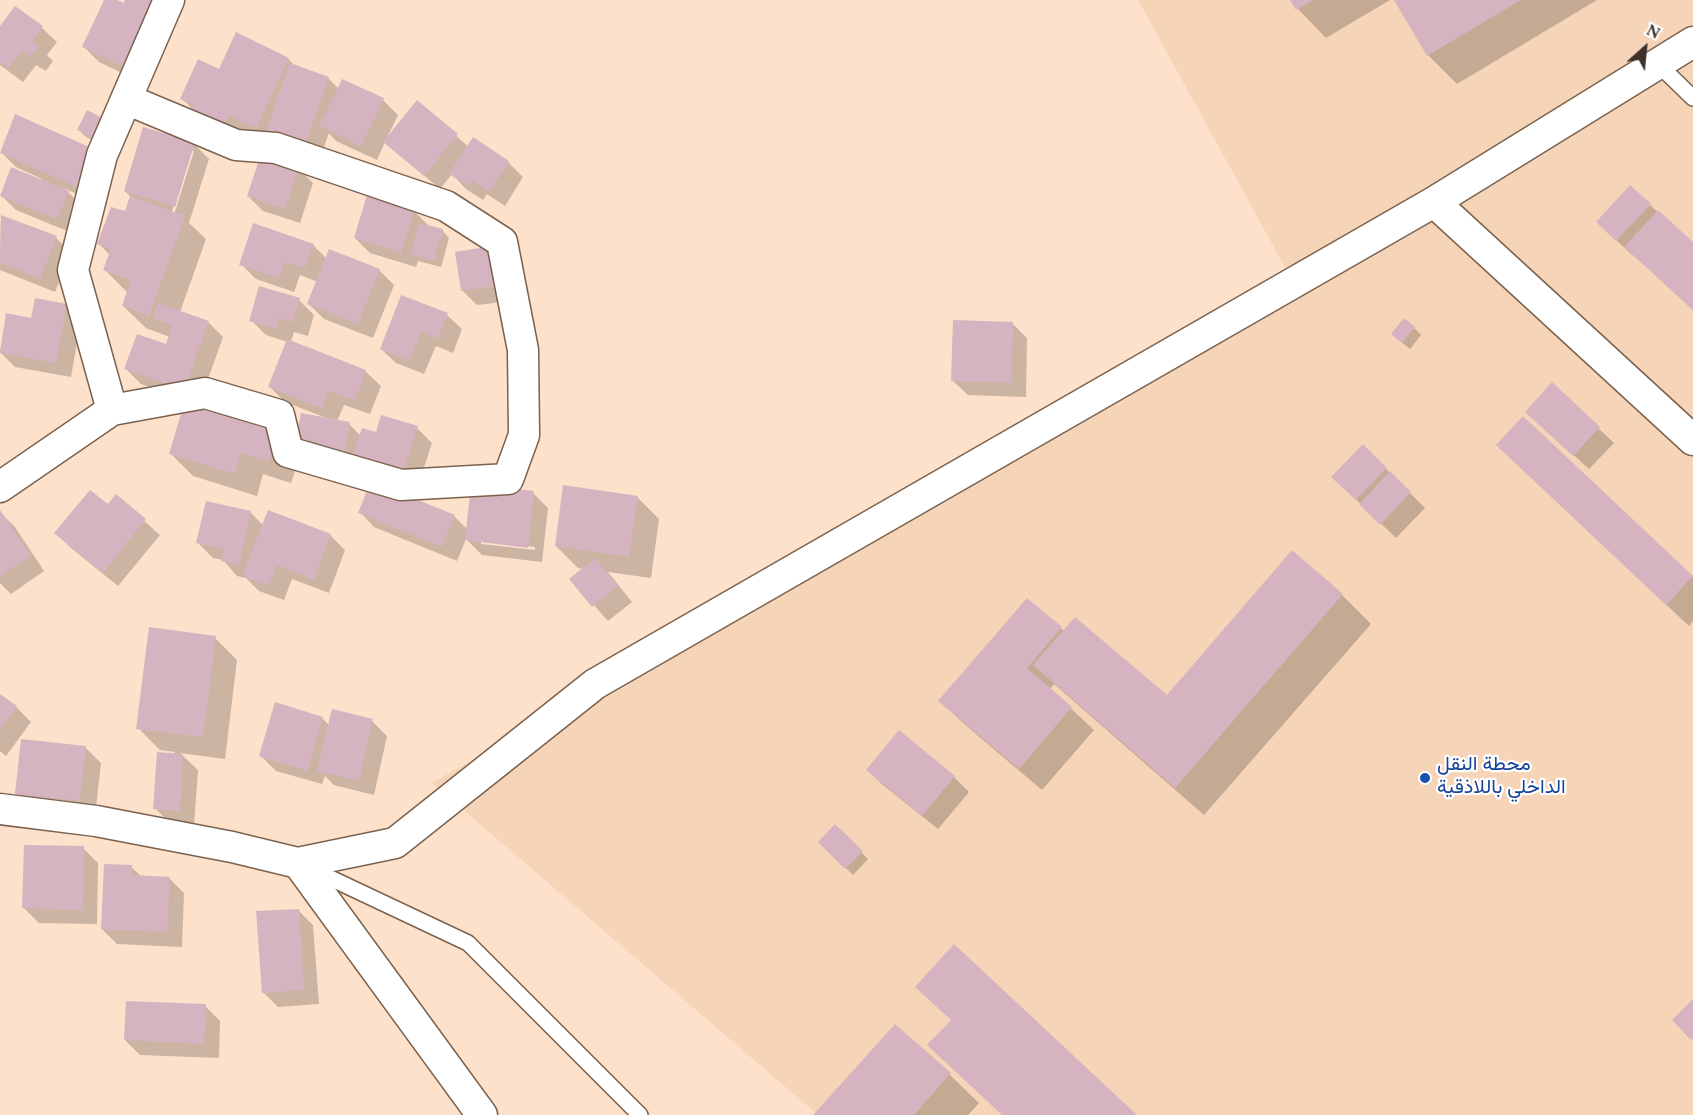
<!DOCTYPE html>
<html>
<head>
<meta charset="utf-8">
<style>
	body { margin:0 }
	#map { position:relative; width:1693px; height:1115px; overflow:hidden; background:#fee1ca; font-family:Spectral,serif }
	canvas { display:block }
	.north { position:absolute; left:1615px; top:18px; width:60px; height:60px; -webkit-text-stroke:4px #fff; paint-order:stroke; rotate:27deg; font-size:16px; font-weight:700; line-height:24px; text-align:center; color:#3d3129 }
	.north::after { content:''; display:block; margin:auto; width:21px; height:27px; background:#3d3129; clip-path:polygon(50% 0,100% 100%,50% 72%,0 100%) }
</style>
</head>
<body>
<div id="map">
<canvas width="1693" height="1115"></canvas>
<div class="north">N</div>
</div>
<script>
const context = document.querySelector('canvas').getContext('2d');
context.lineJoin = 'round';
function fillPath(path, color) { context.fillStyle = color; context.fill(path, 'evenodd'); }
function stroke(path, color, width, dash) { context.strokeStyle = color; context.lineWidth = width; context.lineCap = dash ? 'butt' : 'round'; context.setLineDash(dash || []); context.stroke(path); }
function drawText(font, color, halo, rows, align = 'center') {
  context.font = font + ' Spectral,Vazirmatn,serif'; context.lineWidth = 4.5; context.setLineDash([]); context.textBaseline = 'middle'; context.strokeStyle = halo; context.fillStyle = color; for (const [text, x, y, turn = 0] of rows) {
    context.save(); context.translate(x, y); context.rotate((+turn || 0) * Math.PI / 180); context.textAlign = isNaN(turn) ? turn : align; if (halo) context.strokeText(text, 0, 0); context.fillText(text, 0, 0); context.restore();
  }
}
fillPath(new Path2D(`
	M1138,0H1693V1115H818L432,783L1298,291Z`), '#f6d4b8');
fillPath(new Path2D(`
	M106,0H114L125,5L127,0L143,83L99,62L84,47Z
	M1292,0H1390L1326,38L1298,9Z
	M1395,0H1597L1457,84L1428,55Z
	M42,28L57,42L47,55L53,61L46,71L36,65L23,82L0,65V29Z
	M288,59L297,67L328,78L339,89L342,81L383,100L398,115L387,138L417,103L469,147L473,140L508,162L523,177L505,206L487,194L483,200L466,189L452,174L440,189L385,142L377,160L336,141L329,133L319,161L278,149L193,110L182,98L220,71Z
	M87,112L106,147L86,137L79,130Z
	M194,144L209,159L189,223L206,239L180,312L208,322L223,337L199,404L141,384L126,369L166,345L170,337L146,328L123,306L127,292L105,270L110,255L99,244L125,213L131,197L125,191ZM191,151H194L174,215L171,214Z
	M95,151L94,202L64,188L83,207L72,233L16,210L1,195L41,181L42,179L16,167L1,152Z
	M298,168L313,183L300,223L263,211L248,196Z
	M1650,205L1693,244V310L1633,254L1632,255L1613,237Z
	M414,211L429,226L442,230L449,238L441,267L418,261L416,267L370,253L355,238Z
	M1,217L56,238L71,253L55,292L0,270Z
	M313,245L327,259L379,270L394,285L373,338L324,319L309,304L318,282L300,275L294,292L256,279L241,264Z
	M492,248L512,301L477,305L462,290Z
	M299,300L314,315L308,336L294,332L291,342L366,372L381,386L370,414L344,405L337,421L349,424L361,436L417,428L432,443L417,489L312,459L324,417L285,402L270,387L288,342L266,335L251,320Z
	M66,305L81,320L71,377L15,367L0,352L7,315L33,320Z
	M447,315L462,329L453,353L436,346L424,374L396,363L381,349Z
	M1012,323L1027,338L1026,397L968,395L953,381Z
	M1414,328L1421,335L1410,349L1400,341Z
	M1552,385L1614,443L1589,469L1542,426Z
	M185,406L300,456L291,483L263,474L257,496L193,476L171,454Z
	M1523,418L1693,578V621L1689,626L1520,467Z
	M1363,446L1425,508L1396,538L1333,477Z
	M533,493L548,508L542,562L482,555L466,539L457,561L374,527L360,512L454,516L468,530ZM481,541L535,547V550L481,544Z
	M116,496L160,535L118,586L71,548L56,533L108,507Z
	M637,497L659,519L651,578L608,572L632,602L608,621L571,579L584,569L578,568L556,546Z
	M0,512L15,527L44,571L11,594L0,583Z
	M250,512L263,525L330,535L345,550L329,593L292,579L284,600L259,591L246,578L237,576L223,560L213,558L198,543Z
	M1293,552L1342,595L1371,624L1204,815L1054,684L1050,689L1094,730L1042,790L963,723L940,701L1028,600L1064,631L1167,698Z
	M215,638L237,660L225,759L180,753L198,770L194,825L170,823L155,808L175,752L160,750L138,728Z
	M0,696L16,707L31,722L6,756L0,751Z
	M322,718L329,725L372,721L387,736L374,795L334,785L325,776L322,784L276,771L261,756Z
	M86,748L101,763L95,816L31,808L16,793Z
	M868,770L954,777L969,792L938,829L883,785Z
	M835,827L868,859L853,875L820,842Z
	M83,848L98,863L97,924L39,923L24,908Z
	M131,867L142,877L169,878L184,893L182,947L117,944L102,929Z
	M298,910L313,925L319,1004L278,1007L263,992Z
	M205,1006L220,1021L219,1058L140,1055L125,1040Z
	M895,1026L950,1075L979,1103L968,1115H815Z`), '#0003');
fillPath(new Path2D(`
	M104,0H117L124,3L125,0H161L128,69L82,47Z
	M1290,0H1314L1296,10Z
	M1394,0H1521L1427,56Z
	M15,6L43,26L32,41L39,45L30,57L21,51L8,68L0,63V26Z
	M236,32L289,58L256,128L228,115L220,131L189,116L193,106L180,99L198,59L219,69Z
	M290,63L329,77L304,148L265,134Z
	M342,79L384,98L361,147L319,126Z
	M417,100L458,134L424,176L383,142Z
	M87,110L108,121L99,141L77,130Z
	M15,114L96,150L79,188L0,153Z
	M143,127L195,142L175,207L124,191Z
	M473,137L509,161L489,192L472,180L468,186L449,174Z
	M261,154L299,167L285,209L247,196Z
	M11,167L69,191L57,219L0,196Z
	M1630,185L1651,204L1616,241L1596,222Z
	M367,195L415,210L401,253L354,238Z
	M130,196L185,216L149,316L122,306L131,280L103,270L111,249L97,244L111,207L125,211Z
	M1658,210L1693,242V310L1624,247Z
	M1,215L57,236L40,279L0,263Z
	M253,223L314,244L305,268L285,262L279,278L239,265Z
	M419,223L443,229L434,261L410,254Z
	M492,246L498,286L461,291L455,252Z
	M329,249L380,269L358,324L307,304Z
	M259,286L300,298L293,322L279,318L276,329L249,321Z
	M401,295L448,313L438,339L421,332L409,361L380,349Z
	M35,298L67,304L56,363L0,353L6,313L31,318Z
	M158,303L209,321L184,390L124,369L137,334L166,344L172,325L153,318Z
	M1404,318L1415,327L1402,343L1391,334Z
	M953,320L1013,322L1012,383L951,381Z
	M287,339L366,370L355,400L329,391L322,408L268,387Z
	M1552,382L1600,427L1573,456L1525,412Z
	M184,404L278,432L269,462L241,453L235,474L169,454Z
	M301,413L350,422L344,454L295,444Z
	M381,415L418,426L402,475L352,458L362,428L376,432Z
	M1523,416L1693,576L1666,605L1496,445Z
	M1363,444L1387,468L1356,500L1331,477Z
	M1390,471L1411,492L1380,525L1359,504Z
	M371,481L455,515L442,547L358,513Z
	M471,484L534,491L528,548L465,540Z
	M563,485L638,496L629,557L555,546Z
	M90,490L108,504L116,494L146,519L103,573L54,533Z
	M206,501L251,511L239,565L221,561L224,549L196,543Z
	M0,510L31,556L0,576Z
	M268,510L331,534L314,580L277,565L269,586L242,576Z
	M1292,550L1343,594L1175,788L1033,665L1075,617L1167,695Z
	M595,558L618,586L592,607L569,579Z
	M1027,598L1062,627L1027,668L1072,707L1019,769L938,701Z
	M149,627L216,636L203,737L136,729Z
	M0,694L17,706L0,729Z
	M275,702L323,717L307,771L259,756Z
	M332,709L373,719L359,781L317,771Z
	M899,730L955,776L922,816L866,770Z
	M21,739L86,746L80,801L15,794Z
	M157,752L183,754L180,811L153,809Z
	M835,824L863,851L845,869L818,842Z
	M24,845L84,846L83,910L22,908Z
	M104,864L132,865V875L170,877L167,932L101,929Z
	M299,909L304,990L262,993L256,911Z
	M954,944L1137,1115H1002L927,1045L951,1020L915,987Z
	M1693,999V1038L1691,1040L1672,1020Z
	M126,1001L206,1004L204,1044L124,1040Z
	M895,1024L951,1073L914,1115H813Z`), '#d6b3c0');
const service = new Path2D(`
	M1658,64L1693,98
	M309,868L468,943L640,1115`);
const minor = new Path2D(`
	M1434,202L1693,440
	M112,410L205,393L279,415L288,452L401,485L508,479L524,435L523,350L502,242L446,206L276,148L236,145L126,99
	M0,487L112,410L73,270L102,155L169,0
	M0,809L96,821L232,847L298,863L395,843L595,684L1434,202L1693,42
	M298,863L482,1115`);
stroke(service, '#7b624e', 18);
stroke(minor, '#7b624e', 33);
stroke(service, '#fff', 15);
stroke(minor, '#fff', 30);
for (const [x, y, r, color] of [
	[1425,778,6,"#1a4fb4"]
]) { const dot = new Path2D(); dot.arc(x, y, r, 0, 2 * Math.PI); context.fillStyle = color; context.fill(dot); stroke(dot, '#fff', 2); }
drawText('20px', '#164399', '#fff', [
	["محطة النقل",1437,766],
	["الداخلي باللاذقية",1437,789]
], 'left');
</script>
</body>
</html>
